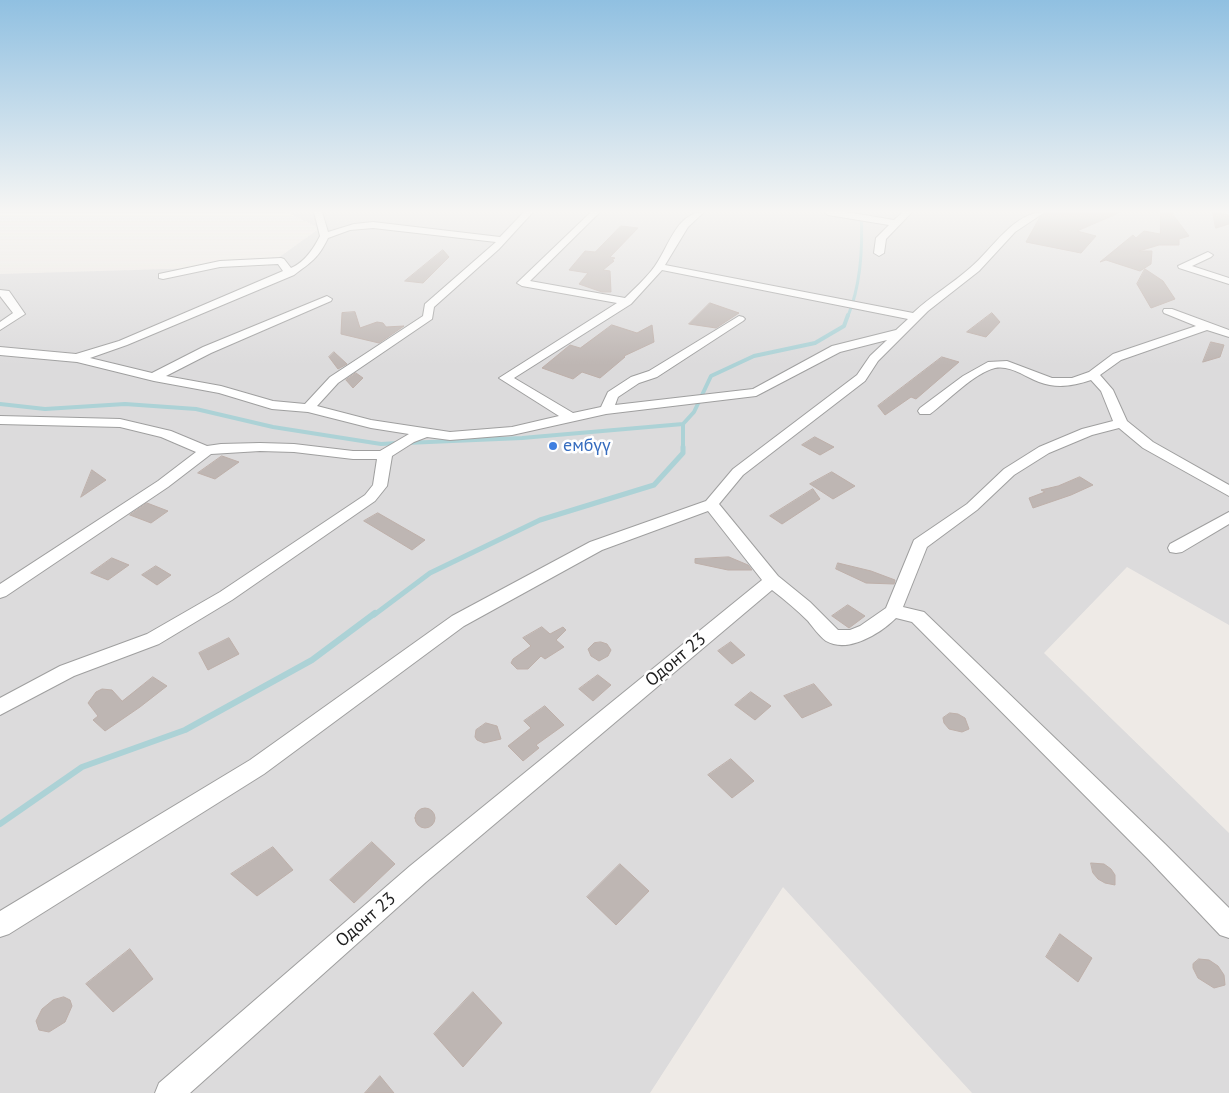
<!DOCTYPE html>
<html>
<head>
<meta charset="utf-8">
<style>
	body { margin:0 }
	canvas { display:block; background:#eeeae6 }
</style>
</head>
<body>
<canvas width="1229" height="1093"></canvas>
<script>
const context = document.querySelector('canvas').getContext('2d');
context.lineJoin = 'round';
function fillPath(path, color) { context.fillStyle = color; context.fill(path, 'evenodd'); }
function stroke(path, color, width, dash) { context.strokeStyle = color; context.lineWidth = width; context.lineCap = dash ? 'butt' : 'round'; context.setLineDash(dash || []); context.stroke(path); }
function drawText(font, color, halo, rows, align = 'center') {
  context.font = font + ' "PT Sans",sans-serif'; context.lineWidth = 5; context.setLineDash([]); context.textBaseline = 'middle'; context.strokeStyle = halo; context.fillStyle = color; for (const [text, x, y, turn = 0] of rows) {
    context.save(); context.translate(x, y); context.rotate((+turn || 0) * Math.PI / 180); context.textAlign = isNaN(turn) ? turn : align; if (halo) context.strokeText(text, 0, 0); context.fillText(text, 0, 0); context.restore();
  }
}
fillPath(new Path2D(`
	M286,212H1229V625L1127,567L1044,653L1229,833V1093H972L783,887L650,1093H0V274L267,266L320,228Z`), '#dcdbdc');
stroke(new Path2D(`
	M848,316C861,284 863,246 861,212`), '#acd2d6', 3);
stroke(new Path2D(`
	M0,404L45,409L125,404L196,409L273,427L381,444L398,443
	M406,443L522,438L683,424
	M683,448V424L694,412L711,376L754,356L815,343L844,326L848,315`), '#acd2d6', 4);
stroke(new Path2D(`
	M374,615L430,573L540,520L654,485L683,453V447`), '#acd2d6', 5);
stroke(new Path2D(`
	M0,824L82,767L185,730L312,660L375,613`), '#acd2d6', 6);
const building = new Path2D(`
	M1047,212H1121L1077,231L1096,236L1081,253L1026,242L1040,217Z
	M1161,212H1171L1189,236L1179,239V245H1159L1139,251H1152L1151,264L1140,271L1106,260L1100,262L1133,235L1136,238L1144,231L1160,234Z
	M1213,212L1229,215V224L1216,228Z
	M621,226L638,228L610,257L615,258L612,260L614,261L603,270L610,271L611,292H602L579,284L588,273L569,270L585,251L595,252Z
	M443,250L449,257L423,283L405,281Z
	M1145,269L1163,281L1175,299L1151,308L1137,284Z
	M710,303L739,313L716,328L689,324Z
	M355,312L360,328L377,322L383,323L386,327L404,326L379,343L341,334L342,313Z
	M992,313L1000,322L986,337L967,332Z
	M612,325L637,333L652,325L654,342L624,356L625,357L600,378L582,372L573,379L542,368L570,345L580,348Z
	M1211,342L1224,345L1220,357L1203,362Z
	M334,352L347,364L338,369L329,357Z
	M942,357L959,362L916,399L911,397L885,415L878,406Z
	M356,373L363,378L353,388L346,380Z
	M815,437L834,447L820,455L802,445Z
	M222,456L239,462L215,479L198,473Z
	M92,470L106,480L81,497Z
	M832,472L855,486L833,499L810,484Z
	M1080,477L1093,485L1071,495L1033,508L1029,498L1045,492L1041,490L1058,486Z
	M813,489L820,499L782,524L770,516Z
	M147,503L168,511L151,523L130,515Z
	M378,513L425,540L412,550L364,521Z
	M729,557L748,565L752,570H728L695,563V559Z
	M112,558L129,565L108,580L91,573Z
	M838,563L871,571L895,580L894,584L866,583L836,569Z
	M156,566L171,575L157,585L142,575Z
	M848,605L865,616L849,628L832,616Z
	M542,627L550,634L563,627L566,630L556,640L564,647L545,659L541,656L528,669H517L511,663L513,659L531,646L523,638Z
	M229,638L239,654L208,670L199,653Z
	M601,642L607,644L611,650L608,656L599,661L591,656L588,649L594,643Z
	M731,642L745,655L732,664L718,651Z
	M598,675L611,685L593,701L579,689Z
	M153,677L167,686L140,707L105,731L93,720L98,716L88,703L96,692L102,689L112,690L122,701Z
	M814,684L832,705L802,718L784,696Z
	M751,692L771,706L755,720L735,705Z
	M545,706L564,725L536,745L539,748L523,761L508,746L531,728L524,721Z
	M950,713L958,714L965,718L969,729L962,732L949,729L944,723L943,718Z
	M486,723L497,726L501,739L484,743L477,740L475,737L476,730Z
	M731,759L754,781L732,798L708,775Z
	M415 818a10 10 0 1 1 20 0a10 10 0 1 1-20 0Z
	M372,842L395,864L354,903L330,880Z
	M273,847L293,870L257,896L231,874Z
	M1091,863L1104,864L1111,869L1115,875V885L1105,883L1098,879L1093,873Z
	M620,864L649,891L616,925L587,897Z
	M1060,934L1092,958L1078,982L1046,957Z
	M130,949L153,979L113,1012L86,984Z
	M1199,959L1209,960L1218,966L1224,975L1225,985L1214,988L1198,978L1193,968V964Z
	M473,992L502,1023L463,1067L434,1034Z
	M64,997L70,1000L72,1006L65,1022L49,1032L39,1030L36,1021L42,1009L53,1000Z
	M380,1076L394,1093H365Z`);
fillPath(building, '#beb6b3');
stroke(building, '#beb0aa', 1);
const street = new Path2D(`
	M314,212H322L328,232L354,224L373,222L500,237L524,212H533L499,249L434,307L432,319L338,383L317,406L371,420L450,432L512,427L559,416L499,378L617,303L522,286L517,283L591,212H600L530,281L625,298C634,289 644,280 652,270C668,251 675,212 704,212L688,227L665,265L913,313C931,296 952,284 970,268C993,249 1013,212 1045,212L1015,232L979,271L928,311L878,361L865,381L743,475L719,504L778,576L810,602L838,630H850L860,626L886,608L914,540L967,504L1004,469L1039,447L1082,429L1113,421L1101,391L1091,380C1073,386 1057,389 1039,382C1025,377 1011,365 995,368C974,373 948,401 930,414H920L918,411L920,408L963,376L988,362L1007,361L1052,378H1072L1089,372L1113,354L1196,326L1164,313L1163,311L1164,309H1172L1229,330V337L1207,330L1121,360L1100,375L1113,390L1127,421L1153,442L1229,485V496L1143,448L1119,428L1092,435L1049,453L1014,475L977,510L927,547L903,607L924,612L1165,844L1229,908V938L1220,935L1149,860L912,622L896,618C881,633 848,654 826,641C819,636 813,627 808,621C797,610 785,600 772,590L426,882L190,1093H155L159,1083L410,866L762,580L708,511L602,550L464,626L264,774L9,934L0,937V911L250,760L452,616L590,542L706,501L733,469L857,375L870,356L887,340L840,352L756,396L606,414L512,435L450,440L427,437L414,442L392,456L387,486L375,501L232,600L159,644L74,676L0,715V698L60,666L147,634L220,592L365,495L373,485L377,459H353L294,452L260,451L211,454L168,487L6,596L0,598V584L158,481L196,452L161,437L120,427L0,424V416L120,419L171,431L207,446L221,444L260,443L294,444L353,451H380L409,434L371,428L308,412L272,409L219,393L154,381L77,362L0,355V347L76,354L119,341L283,271L278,264L220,267L163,279L159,278V274L220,261L281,258L284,259L291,268C305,262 314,248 320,236ZM373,228L496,242L425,304L423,316L330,377L305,404L273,401L221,386L166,376L211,353L331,301L332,299L327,296L203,347L152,373L90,358L127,345L294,275C311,262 318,259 328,238L350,230ZM662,270L908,319L896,330L832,346L753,389L615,405L618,397L639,383L657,377L743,321L745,319L743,317L739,316L649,371L631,377L608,392L601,407L573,413L514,378L631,304Z
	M824,212H846L894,220L903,212H912L886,239L884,253L879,256L874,253L876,238L889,225L828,215Z
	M1208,252L1213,255L1211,257L1192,266L1229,278V284L1179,268L1178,266Z
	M0,290L9,291L25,314L0,330V322L13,313L0,296Z
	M1229,512V524L1182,552L1176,553L1170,552L1168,548L1170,544Z`);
stroke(street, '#9f9f9f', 2);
fillPath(street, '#fff');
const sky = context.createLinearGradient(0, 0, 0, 365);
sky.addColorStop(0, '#90c0e1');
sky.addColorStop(0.58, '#f7f6f4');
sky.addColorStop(1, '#f7f6f400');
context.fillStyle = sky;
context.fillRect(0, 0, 1229, 365);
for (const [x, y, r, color] of [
	[553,446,5,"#3f7fe0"]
]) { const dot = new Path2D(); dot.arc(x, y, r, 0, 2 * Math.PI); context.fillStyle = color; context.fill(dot); stroke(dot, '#fff', 2); }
drawText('18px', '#366cbe', '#fff', [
	["ембүү",563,446]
], 'left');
drawText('18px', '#1e1e1e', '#fff', [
	["Одонт 23",676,660,-40],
	["Одонт 23",366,920,-41]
]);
</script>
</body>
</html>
